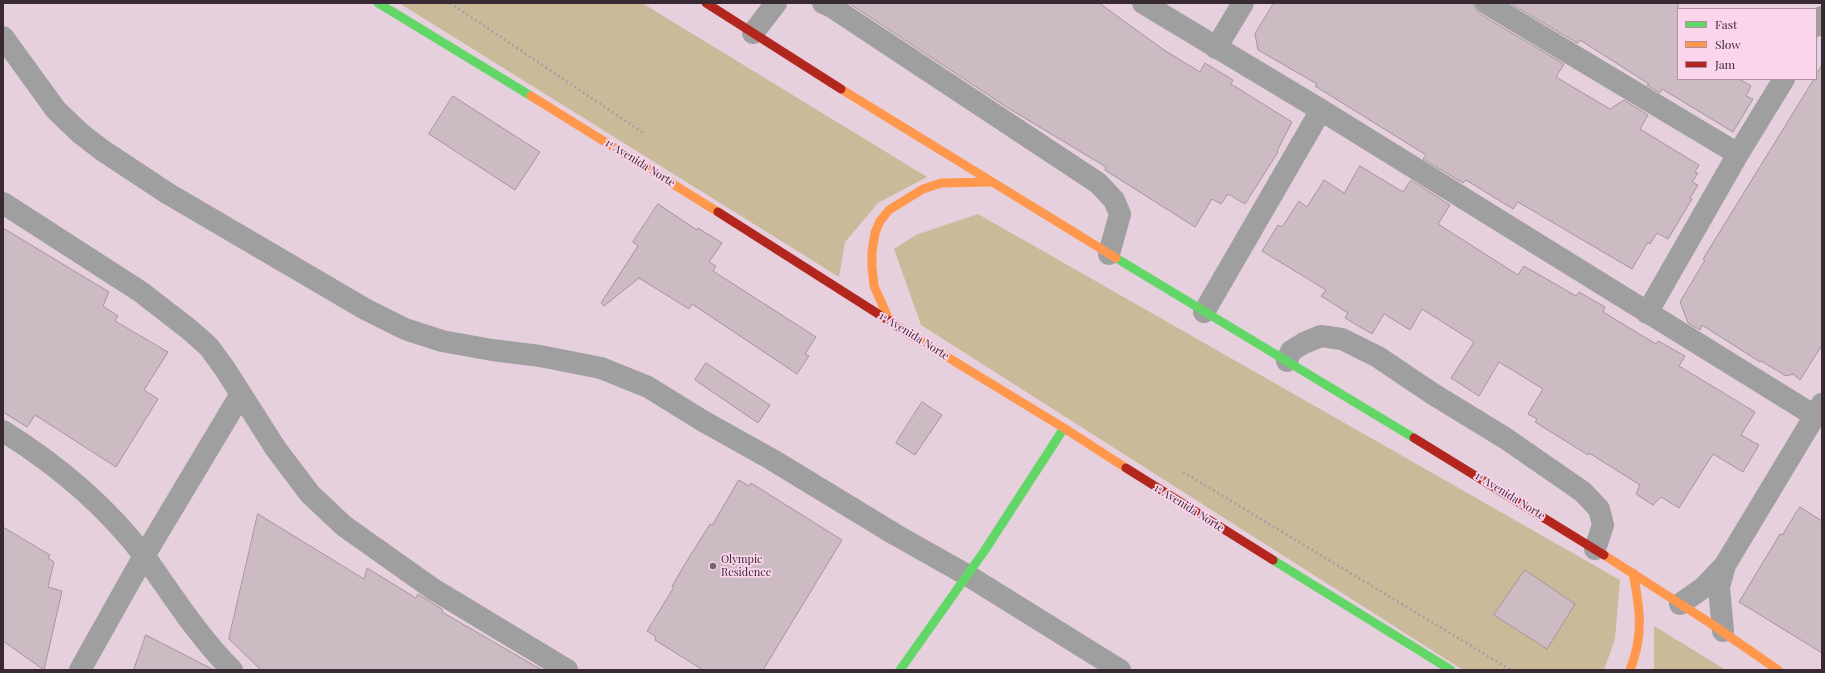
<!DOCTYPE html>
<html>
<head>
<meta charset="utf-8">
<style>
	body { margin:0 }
	#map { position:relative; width:1825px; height:673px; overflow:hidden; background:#e6d0dd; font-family:"Playfair Display",serif }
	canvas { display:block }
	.frame { position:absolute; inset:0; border:4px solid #382932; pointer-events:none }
	.legend { position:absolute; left:1677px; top:8px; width:140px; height:72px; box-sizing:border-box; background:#fbd5ec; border:1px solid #ad90a2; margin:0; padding:5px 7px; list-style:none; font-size:12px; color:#382932 }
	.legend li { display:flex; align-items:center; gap:8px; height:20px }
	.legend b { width:20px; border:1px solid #ad90a2 }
</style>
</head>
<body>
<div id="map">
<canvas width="1825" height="673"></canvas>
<div class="frame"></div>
<ul class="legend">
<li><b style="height:5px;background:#63d668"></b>Fast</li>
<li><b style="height:5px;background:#ff974d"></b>Slow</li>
<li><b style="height:5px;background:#b3261e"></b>Jam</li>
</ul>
</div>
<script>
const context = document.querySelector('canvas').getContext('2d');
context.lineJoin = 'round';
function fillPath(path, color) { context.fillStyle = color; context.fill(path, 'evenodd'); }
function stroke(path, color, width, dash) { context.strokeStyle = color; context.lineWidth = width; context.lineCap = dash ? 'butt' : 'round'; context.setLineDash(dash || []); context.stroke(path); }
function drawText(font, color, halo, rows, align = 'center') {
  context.font = font + ' "Playfair Display",serif'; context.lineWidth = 3.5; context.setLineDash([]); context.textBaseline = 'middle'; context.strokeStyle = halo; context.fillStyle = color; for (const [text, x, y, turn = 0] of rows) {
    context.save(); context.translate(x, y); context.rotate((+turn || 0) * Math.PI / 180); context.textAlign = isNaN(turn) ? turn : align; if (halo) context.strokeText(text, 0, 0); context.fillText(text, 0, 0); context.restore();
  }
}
fillPath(new Path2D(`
	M399,3H642L927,177L878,203L845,242L839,277Z
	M978,214L1620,580L1615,639L1604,670H1463L921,325L894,249L916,235Z
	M1654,626L1726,670H1654Z`), '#c9ba9a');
const building = new Path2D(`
	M849,3H1099L1164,50L1200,72L1205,63L1233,80L1231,84L1292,122L1277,151L1278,152L1245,204L1228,194L1221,204L1212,199L1195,227L1105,170L1106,167L1008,108Z
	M1274,3H1474L1475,9L1480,14L1564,64L1556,77L1610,109L1624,100L1648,115L1640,129L1699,165L1695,172L1698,173L1692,182L1698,185L1690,198L1692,199L1668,239L1657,233L1650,244L1648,242L1632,269L1518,202L1513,209L1466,180L1463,183L1423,159L1426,155L1315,86L1317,84L1258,50L1255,34Z
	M1510,3H1678V79H1739L1751,86L1746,96L1753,99L1733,132L1662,89L1660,93L1647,85L1649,84L1580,40L1578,43Z
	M1822,65V345L1800,380L1793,374L1786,376L1761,361L1760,362L1702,325L1700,330L1688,323L1680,302L1705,260L1703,259L1814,79H1816V75Z
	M453,96L540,152L515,190L429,134Z
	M1360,166L1403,192L1411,180L1450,205L1438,224L1518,275L1524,266L1576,296L1579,292L1605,307L1603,312L1656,344L1658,341L1685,356L1679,366L1755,412L1741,435L1759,445L1743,472L1713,454L1679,508L1661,497L1653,505L1636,494L1640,485L1589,453L1588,455L1535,422L1537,419L1528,414L1543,389L1499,362L1479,396L1451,378L1474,342L1422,309L1410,330L1384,314L1372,334L1345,318L1348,313L1321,296L1326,290L1262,251L1278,225L1282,227L1299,201L1307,207L1324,180L1344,193Z
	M658,204L697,230L698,228L722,243L709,262L716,266L713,271L816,337L805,354L809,356L797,374L692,304L689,309L639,278L604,306L601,303L638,246L633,242Z
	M3,228L109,292L103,306L118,316L115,321L168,352L144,390L158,399L116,467L35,415L27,427L3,412Z
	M706,363L770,405L758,423L695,380Z
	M922,402L942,415L915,455L896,443Z
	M739,480L749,486L751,483L842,540L763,670H703L655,640L656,637L647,631L674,587L672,586L685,564L710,524L712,525Z
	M1800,507L1822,521V653L1739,602L1780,534L1782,535Z
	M258,514L364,579L367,568L416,598L418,594L443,610L442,612L542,670H261L229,639Z
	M3,527L50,555L48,558L54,562L48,587L62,591L44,670L3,641Z
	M1525,570L1575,604L1547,649L1494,615Z
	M146,635L214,670H134Z`);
fillPath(building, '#cdbbc3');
stroke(building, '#a5949c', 1);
stroke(new Path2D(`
	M450,3L645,134
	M1183,472L1511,670`), '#a49fa2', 2.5, [2, 3]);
stroke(new Path2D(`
	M823,3L832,7L1098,183L1114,200L1120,214L1109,254
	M1143,3L1321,110L1815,416
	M1486,3L1738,154
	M1816,26L1822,17
	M753,33L776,3
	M3,37L56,110L80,133L102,150L167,193L365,309L405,329L442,341L492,350L540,356L601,368L648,387L703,421L771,459L896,535L967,575L1120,670
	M1216,48L1243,3
	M3,203L141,292L190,330L209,347L225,369L276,449L310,494L344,526L433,589L567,670
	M1204,312L1321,110
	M1647,313L1738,154L1784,79
	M1287,361L1291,351L1304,343L1321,336L1342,339L1378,357L1433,394L1505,438L1583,492L1599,509L1603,525L1595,549
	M3,431C56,464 107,507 145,557C173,596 198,636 232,670
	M1680,604L1703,588L1725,565L1822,404
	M1723,631L1719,587L1725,565
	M80,670L144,556L241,394`), '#9f9fa0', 22);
stroke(new Path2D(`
	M378,3L531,96
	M1116,258L1414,438
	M1273,560L1451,670
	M900,670L985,550L1064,428`), '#63d668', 9);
stroke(new Path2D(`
	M841,89L1116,258
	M531,96L718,212
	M890,322L874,286L872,267V252L875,233L880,221L889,210L923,189L941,183L990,182
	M916,338L1064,428L1126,468
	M1604,555L1710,623L1778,670
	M1630,670C1644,635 1640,609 1633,573`), '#ff974d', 9);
stroke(new Path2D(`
	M706,3L841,89
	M718,212L916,338
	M1414,438L1604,555
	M1126,468L1273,560`), '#b3261e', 9);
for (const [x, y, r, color] of [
	[713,566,4,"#75636e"]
]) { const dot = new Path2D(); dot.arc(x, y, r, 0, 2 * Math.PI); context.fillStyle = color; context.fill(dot); stroke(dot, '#fbd5ec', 1.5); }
drawText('11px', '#382932', '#fbd5ec', [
	["1ᵃ Avenida Norte",640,163,32],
	["1ᵃ Avenida Norte",914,336,32],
	["1ᵃ Avenida Norte",1510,496,32],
	["1ᵃ Avenida Norte",1189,508,32]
]);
drawText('11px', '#382932', '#fbd5ec', [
	["Olympic",721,560],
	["Residence",721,573]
], 'left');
</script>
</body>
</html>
